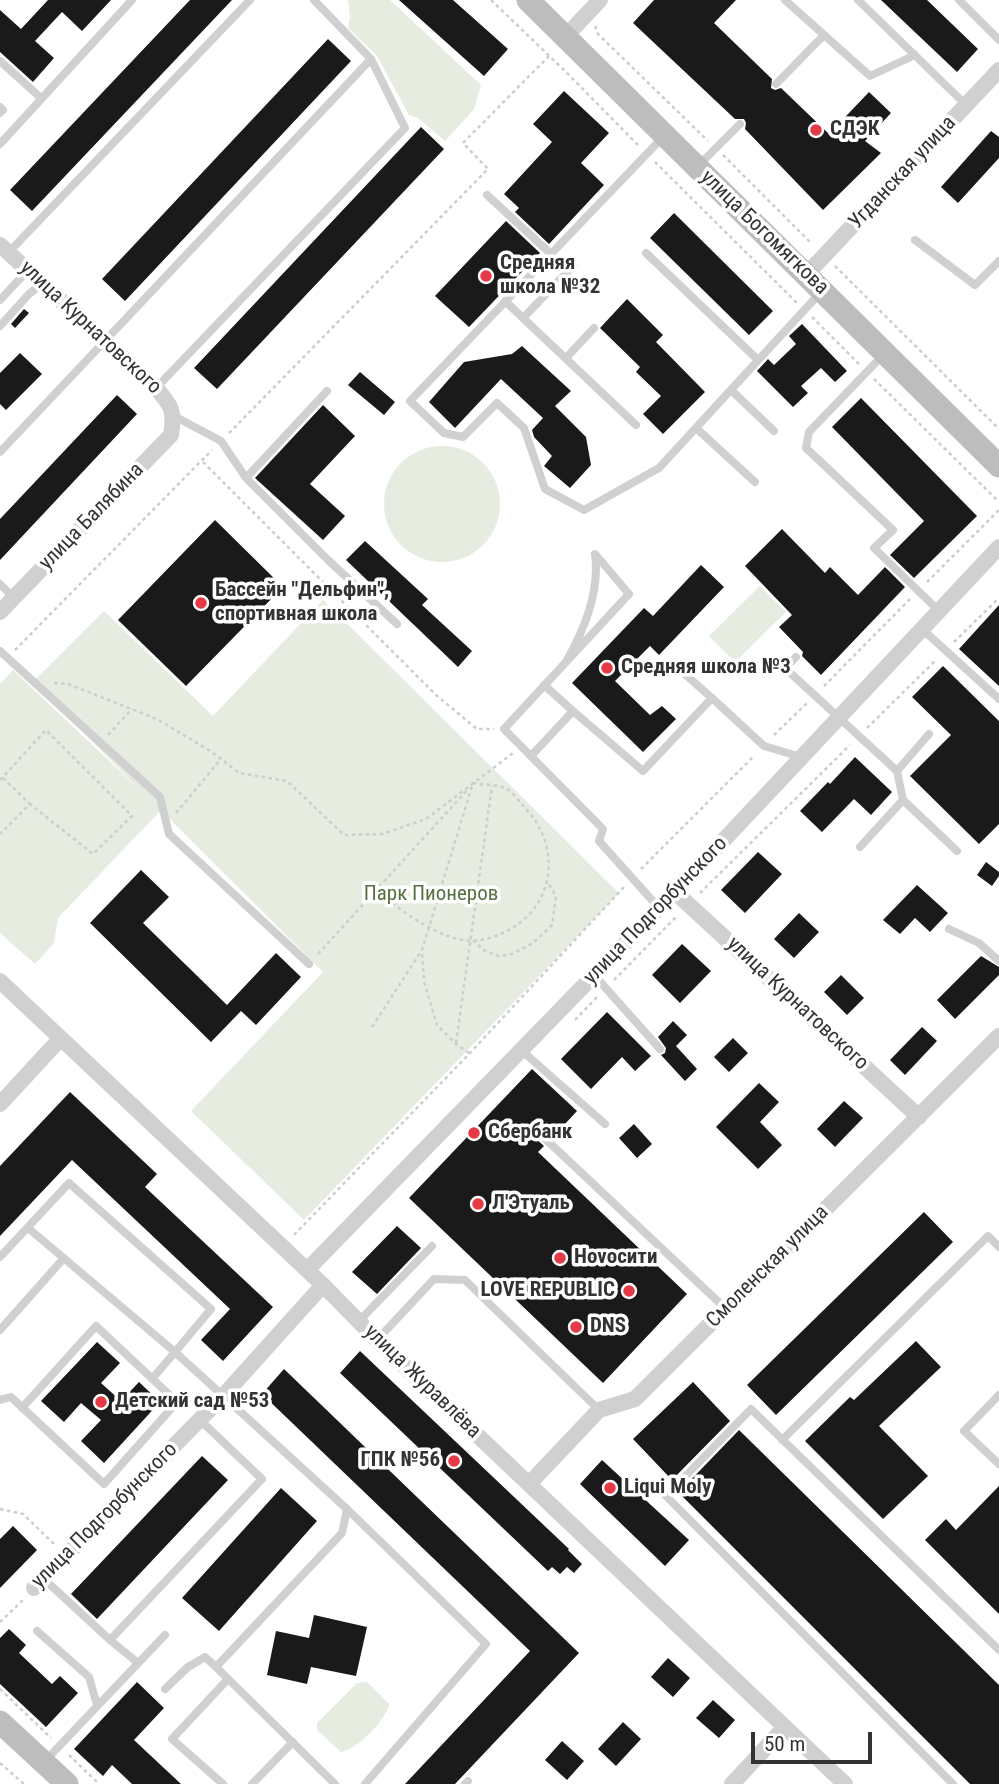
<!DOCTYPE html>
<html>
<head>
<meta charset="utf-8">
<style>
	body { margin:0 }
	#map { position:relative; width:999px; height:1784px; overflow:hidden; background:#fff; font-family:"Roboto Condensed",sans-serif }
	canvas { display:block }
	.scale { position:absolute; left:751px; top:1732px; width:121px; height:32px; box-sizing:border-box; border:4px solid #333; border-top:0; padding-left:9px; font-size:21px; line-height:24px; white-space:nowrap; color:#333; -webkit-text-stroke:5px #fff; paint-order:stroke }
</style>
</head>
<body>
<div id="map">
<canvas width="999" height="1784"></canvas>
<div class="scale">50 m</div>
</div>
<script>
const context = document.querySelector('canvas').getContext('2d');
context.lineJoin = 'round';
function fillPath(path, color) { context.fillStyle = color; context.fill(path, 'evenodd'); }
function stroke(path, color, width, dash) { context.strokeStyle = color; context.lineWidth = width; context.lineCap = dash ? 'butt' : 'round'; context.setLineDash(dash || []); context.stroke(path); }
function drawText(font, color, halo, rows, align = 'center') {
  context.font = font + ' "Roboto Condensed",sans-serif'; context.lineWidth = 7; context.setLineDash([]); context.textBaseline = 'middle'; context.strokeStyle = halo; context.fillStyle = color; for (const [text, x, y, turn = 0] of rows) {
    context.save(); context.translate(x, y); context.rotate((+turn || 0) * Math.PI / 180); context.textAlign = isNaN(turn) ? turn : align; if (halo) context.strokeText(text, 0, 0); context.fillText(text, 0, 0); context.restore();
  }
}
fillPath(new Path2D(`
	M348,0H390L481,85L474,109L445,141L418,118L409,115L377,56L348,28L350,17Z
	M384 504a58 58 0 1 1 116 0a58 58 0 1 1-116 0Z
	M760,586L786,612L735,662L709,636Z
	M323,600L619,893L304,1220L191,1111L323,972L161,810L58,918L54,943L35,964L0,933V684L13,670L142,792L33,682L104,611L213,716Z
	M367,1682L389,1704C387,1719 357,1750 341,1752L317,1730V1723L357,1683Z`), '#e6ecdf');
fillPath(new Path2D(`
	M48,0H111L82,31L62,12L35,41L54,58L33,82L0,52V10L21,29Z
	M190,0H232L32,211L10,190Z
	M399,0H453L508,49L484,76Z
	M654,0H736L714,23L772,79L771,88L775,90L781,88L829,134L869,92L891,113L865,141L881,153L823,210L745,129L746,123L744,119H735L633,23Z
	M881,0H927L978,49L957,72Z
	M328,39L351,61L125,301L102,279Z
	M564,91L609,133L581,163L604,185L549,244L515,212L519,208L504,194L552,142L533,124Z
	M421,127L444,149L217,389L194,368Z
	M991,131L999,137V158L958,203L941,187Z
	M674,213L773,311L749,335L650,238Z
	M506,221L540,253L469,327L435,296Z
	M627,299L663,335L656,342L705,392L663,434L643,414L661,396L636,372L640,367L600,328Z
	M24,309L29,313L15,328L11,324Z
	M802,324L847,371L835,382L821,368L801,386L808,393L793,407L757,371L768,359L774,365L796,344L789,336Z
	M522,346L571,391L555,406L586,437L591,465L570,488L544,466L552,456L534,437L532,430L543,418L501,379L455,428L429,402L464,362L512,354Z
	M20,353L42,374L6,410L0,404V373Z
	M360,372L395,402L384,415L348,385Z
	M117,395L137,414L0,560V519Z
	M861,398L977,516L914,578L890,555L924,521L832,427Z
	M323,405L355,436L310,484L345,516L323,540L255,478Z
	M215,520L283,587L186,686L118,620Z
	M782,529L825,573L830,567L858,595L885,567L905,587L821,675L802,656L803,652L779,627L792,615L745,566Z
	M365,541L428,599L422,605L472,651L458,667L346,560Z
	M701,565L724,587L659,655L650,646L615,681L650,715L662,706L676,719L643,752L572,683L644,608L653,616Z
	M999,605V686L959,649Z
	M943,666L999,721V824L979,844L910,776L951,735L912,697Z
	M855,757L892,792L871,815L854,799L822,832L800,811L828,782L830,784Z
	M758,852L782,874L745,913L721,890Z
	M986,862L999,872V876L992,886L977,875Z
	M141,870L169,897L143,923L227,1005L276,953L301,977L256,1025L241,1011L211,1042L90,923Z
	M917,885L948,913L930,932L915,918L900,934L883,920Z
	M799,913L819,932L794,958L774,939Z
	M682,944L711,971L680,1003L652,975Z
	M981,956L999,967V975L955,1019L937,1000Z
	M841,975L864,998L847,1015L824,992Z
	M607,1012L651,1056L635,1071L622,1057L591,1089L561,1059Z
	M673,1021L687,1035L676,1046L697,1069L685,1081L661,1055L665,1053L666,1048L658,1037Z
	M922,1027L937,1041L905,1075L890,1060Z
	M733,1038L748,1053L729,1072L714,1057Z
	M532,1069L577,1111L553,1137L539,1125L532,1127V1135L544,1146L538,1152L687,1294L603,1383L409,1198Z
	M759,1083L779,1102L760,1122L782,1145L758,1169L716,1127Z
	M70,1092L157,1174L145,1187L273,1307L223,1361L201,1340L230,1309L72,1160L0,1236V1166Z
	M844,1101L863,1118L835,1147L817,1129Z
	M634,1124L652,1144L637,1158L619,1138Z
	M924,1212L953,1242L776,1415L747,1385Z
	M397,1226L421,1248L377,1294L352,1272Z
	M916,1341L941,1367L879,1426L928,1476L883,1519L805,1441L850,1397L854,1400Z
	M97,1342L120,1363L101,1383L121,1401L139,1382L160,1402L104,1463L81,1441L101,1420L81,1403L64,1422L41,1401Z
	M360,1351L569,1549L568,1550L582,1564L574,1573L567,1567L560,1574L552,1567L548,1571L340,1373Z
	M284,1369L579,1653L455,1784H405L530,1651L262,1394Z
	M693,1382L730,1421L672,1480L633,1439Z
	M739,1430L999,1685V1784H970L680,1494L681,1490Z
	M202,1456L228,1480L97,1619L71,1594Z
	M602,1460L689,1540L665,1566L580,1484Z
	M999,1486V1614L925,1540L946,1519L956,1530Z
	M281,1488L317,1521L219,1631L182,1598Z
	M13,1526L37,1550L0,1588V1539Z
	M314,1615L367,1627L356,1676L311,1667L307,1684L267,1675L276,1631L309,1638Z
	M9,1629L26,1645L19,1653L52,1684L60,1676L78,1693L46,1727L0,1684V1638Z
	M668,1658L690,1678L673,1697L651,1677Z
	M137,1682L164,1708L134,1740L181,1784H132L112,1765L103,1776L74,1749Z
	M713,1700L735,1720L719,1738L696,1718Z
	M623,1722L641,1739L616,1766L598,1749Z
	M562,1741L584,1761L567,1780L545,1760Z`), '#1a1a1a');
stroke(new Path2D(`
	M491,0L564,70L638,145
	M595,26L598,34L708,141
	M723,155L812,244
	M655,162L797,303
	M835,266L999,429
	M812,317L859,364
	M874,379L999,502
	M229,433L488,169L463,143L549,56
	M203,462L436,695L477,729H494
	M927,582L999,510
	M954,642L999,598
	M15,650L212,450
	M54,683L68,684L157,719L212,752L239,773L287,781L344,835L382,834L426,819L513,753
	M824,686L910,599
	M867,728L937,659
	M108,735L132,709
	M774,735L807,703
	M3,778L30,804
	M0,780L46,730L132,816L93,854L30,804L0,834
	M176,813L221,759
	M641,869L755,755
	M376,890C399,909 429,932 458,939C475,943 490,939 505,932C555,908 563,846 524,807C519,801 512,791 505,788C497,784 483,785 473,783
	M700,893L850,745
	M473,940L485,951L499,956L512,954L533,943L552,925L556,896L547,881
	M318,954L469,788
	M614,980L678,915
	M575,1020L597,997
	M372,1027L422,950
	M456,1043L492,786
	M469,1053L456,1044L437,1025L424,982L422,950L473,783
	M294,1235L470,1053L624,887
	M0,1509L23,1514L54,1544
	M0,1622L23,1600
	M0,1689L51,1738
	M69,1755L99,1784
	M0,1763L24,1784`), '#cdcdcd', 2.5, [3.5, 3.5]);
stroke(new Path2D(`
	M785,0L870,76L915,55
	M858,0L966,105
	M959,0L999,40
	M0,61L41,98
	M776,84L824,35
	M0,107L3,110L0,113
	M663,137L410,401L444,433L463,437L497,403L524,428L545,489L584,510L659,468L820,293
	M0,144L132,0
	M699,165L740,124
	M487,195L551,254
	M915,240L975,285L999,261
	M9,252L250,0
	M646,253L758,360
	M0,300L28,270
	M505,301L636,425
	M523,318L574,265
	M0,326L29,294L43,283
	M883,355L809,432L806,448L893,530L874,548L939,611
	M566,358L594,328
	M156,388L405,128L371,59L314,0
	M731,390L774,431
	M174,416L221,441L246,478L327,391
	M696,428L755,482
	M0,452L371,59
	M246,478L328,560L397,624
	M0,584L14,598
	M922,629L999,699
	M0,651L160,797L169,834L309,964
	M796,657L785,668L897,771L903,800L957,851
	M567,660C584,630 600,590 595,554L629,594L504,729L603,829L599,841L659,908
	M679,669L712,698
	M573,711L643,771L712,698L764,746L801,757
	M531,756L573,711L544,685
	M897,771L929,734
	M860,847L903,800
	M949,929L979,943L999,961
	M594,975L660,1049
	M521,1050L605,1124
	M537,1131L726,1309
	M28,1228L175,1352L152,1379
	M0,1257L69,1183L211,1309L175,1352L347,1509L342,1533L216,1667L335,1784
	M359,1321L432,1246
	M0,1330L64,1258
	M377,1340L434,1279L465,1280L599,1410
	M999,1395L964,1431L999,1464
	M0,1400L11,1397L104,1484L177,1402L96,1326L22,1408
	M782,1440L988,1236L999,1247
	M347,1509L486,1644L365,1784
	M44,1579L110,1640L262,1479L200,1420
	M37,1631L89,1677L97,1705
	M110,1640L138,1663
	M165,1689L188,1667L205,1657L216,1667
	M46,1760L165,1635
	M223,1784L172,1739L228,1679
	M252,1784L293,1742
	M465,1784L468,1781
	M953,1784L666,1496L751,1409L999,1650`), '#d0d0d0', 8);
stroke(new Path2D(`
	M566,36L600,0
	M0,245L156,388C172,406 175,411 171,435L0,612
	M806,275L999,70
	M675,892L919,1117
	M0,981L323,1285L377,1340L845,1784
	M0,1104L60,1039
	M307,1270L675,892L999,547
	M529,1484L599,1410L635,1399L999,1036
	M34,1588L223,1396L323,1285
	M732,1784L785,1727`), '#d0d0d0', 16);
stroke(new Path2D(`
	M528,0L999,466
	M0,1722L67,1784`), '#bdbdbd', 23);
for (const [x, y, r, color] of [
	[816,130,7,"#e63946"],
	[486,276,7,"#e63946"],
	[201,603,7,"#e63946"],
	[607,668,7,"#e63946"],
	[474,1133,7,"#e63946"],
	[478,1204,7,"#e63946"],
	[560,1258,7,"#e63946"],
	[629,1291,7,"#e63946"],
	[576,1327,7,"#e63946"],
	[101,1402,7,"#e63946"],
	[454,1461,7,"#e63946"],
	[610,1488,7,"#e63946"]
]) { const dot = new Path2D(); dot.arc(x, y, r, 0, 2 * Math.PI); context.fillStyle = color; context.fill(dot); stroke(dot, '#fff', 2.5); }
drawText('bold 21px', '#333', '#fff', [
	["СДЭК",830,130],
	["Средняя",500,264],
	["школа №32",500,288],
	["Бассейн \"Дельфин\",",215,591],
	["спортивная школа",215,615],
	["Средняя школа №3",621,668],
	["Сбербанк",488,1133],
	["Л'Этуаль",492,1204],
	["Ноvосити",574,1258],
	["LOVE REPUBLIC",615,1291,"right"],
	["DNS",590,1327],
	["Детский сад №53",115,1402],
	["ГПК №56",440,1461,"right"],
	["Liqui Moly",624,1488]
], 'left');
drawText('21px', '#333', '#fff', [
	["Угданская улица",903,173,-47],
	["улица Богомягкова",764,233,44],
	["улица Курнатовского",90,328,43],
	["улица Балябина",92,517,-46],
	["улица Подгорбунского",656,911,-46],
	["улица Курнатовского",797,1004,43],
	["Смоленская улица",768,1267,-45],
	["улица Журавлёва",422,1382,44],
	["улица Подгорбунского",105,1516,-45]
]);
drawText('21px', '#56703f', '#fff', [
	["Парк Пионеров",431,895]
]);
</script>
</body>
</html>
